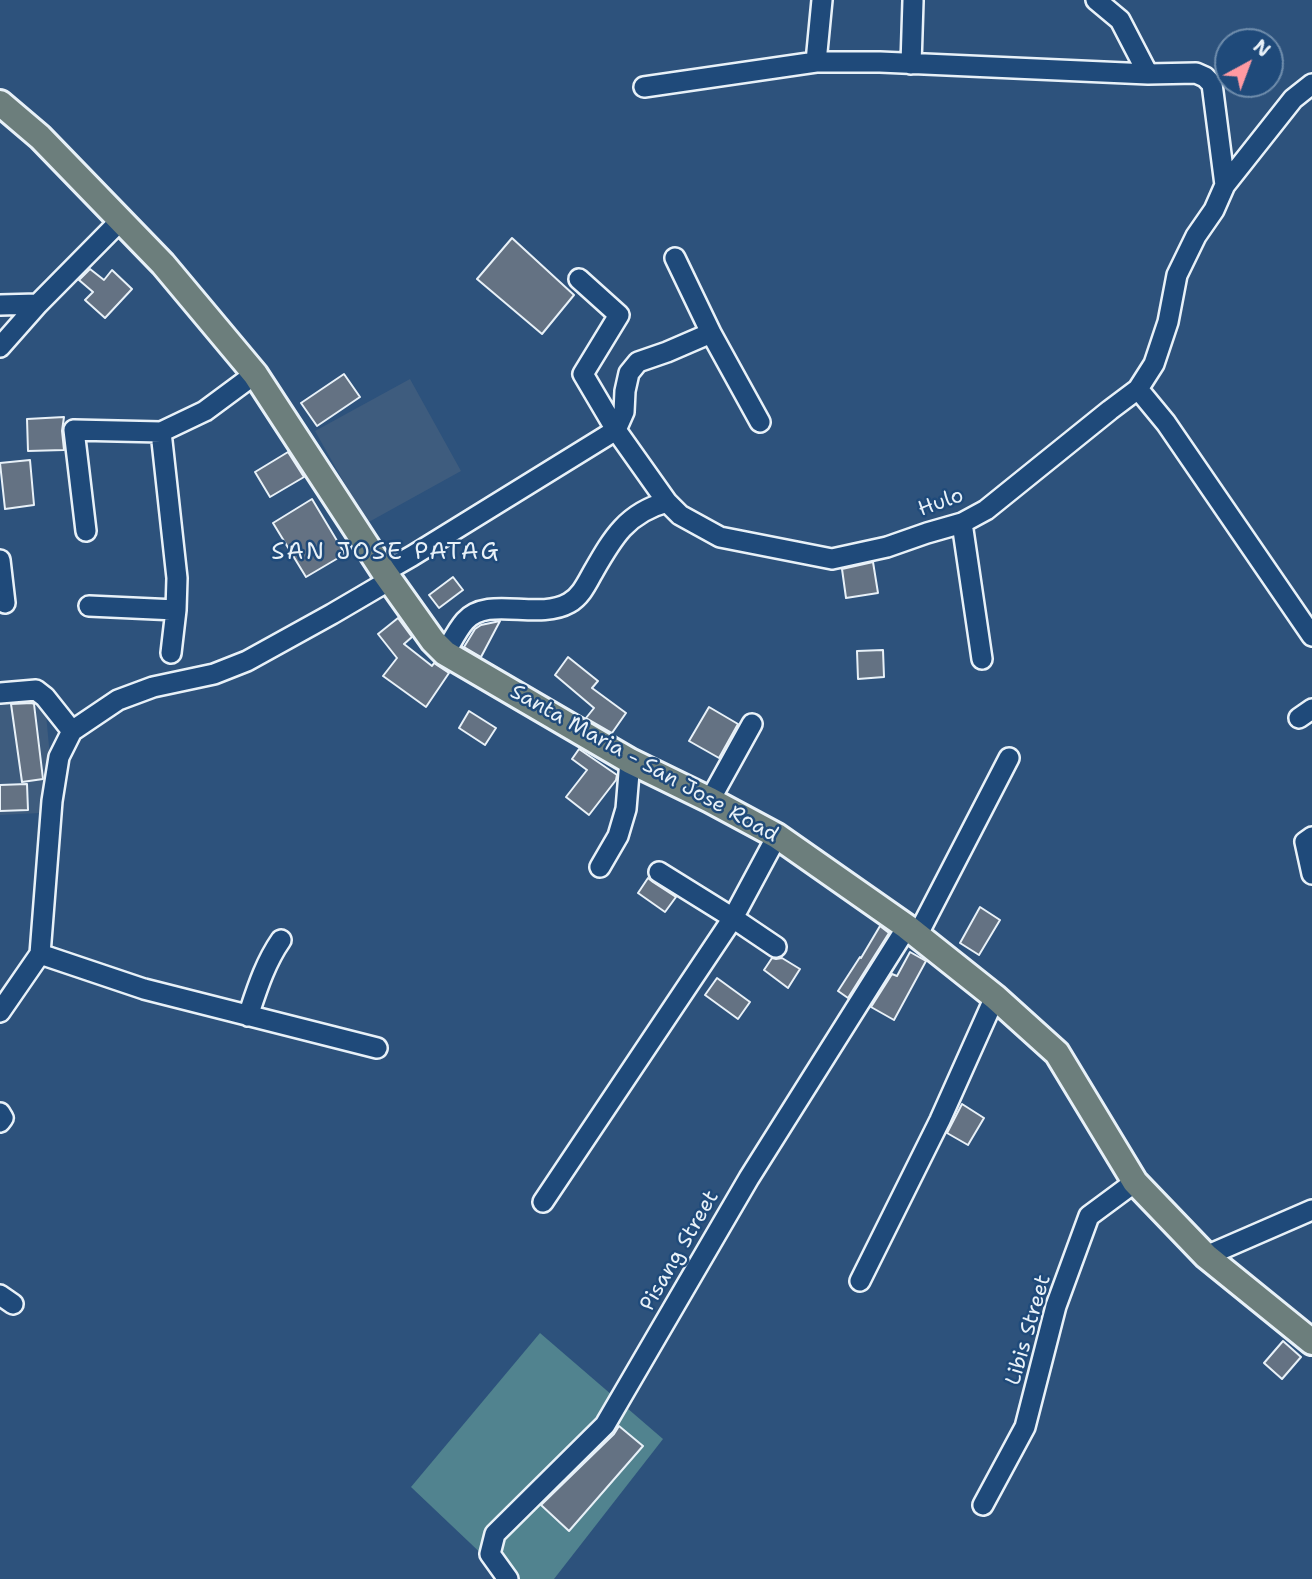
<!DOCTYPE html>
<html>
<head>
<meta charset="utf-8">
<style>
	body { margin:0 }
	#map { position:relative; width:1312px; height:1579px; overflow:hidden; background:#2d527c; font-family:"Shantell Sans",sans-serif }
	canvas { display:block }
	.north { position:absolute; left:1214px; top:28px; width:70px; height:70px; box-sizing:border-box; background:#1f4a7a; border:2px solid #6f8dac; border-radius:50%; rotate:41deg; font-size:19px; font-weight:700; line-height:28px; text-align:center; color:#e8f1f8 }
	.north::after { content:''; display:block; margin:auto; width:24px; height:32px; background:#ff9aa2; clip-path:polygon(50% 0,100% 100%,50% 72%,0 100%) }
</style>
</head>
<body>
<div id="map">
<canvas width="1312" height="1579"></canvas>
<div class="north">N</div>
</div>
<script>
const context = document.querySelector('canvas').getContext('2d');
context.lineJoin = 'round';
function fillPath(path, color) { context.fillStyle = color; context.fill(path, 'evenodd'); }
function stroke(path, color, width, dash) { context.strokeStyle = color; context.lineWidth = width; context.lineCap = dash ? 'butt' : 'round'; context.setLineDash(dash || []); context.stroke(path); }
function drawText(font, color, halo, rows, align = 'center') {
  context.font = font + ' "Shantell Sans",sans-serif'; context.lineWidth = 5; context.setLineDash([]); context.textBaseline = 'middle'; context.strokeStyle = halo; context.fillStyle = color; for (const [text, x, y, turn = 0] of rows) {
    context.save(); context.translate(x, y); context.rotate((+turn || 0) * Math.PI / 180); context.textAlign = isNaN(turn) ? turn : align; if (halo) context.strokeText(text, 0, 0); context.fillText(text, 0, 0); context.restore();
  }
}
fillPath(new Path2D(`
	M410,379L461,471L367,523L315,431Z
	M32,691L45,703L50,757L40,813L0,815V694Z`), '#3e5c7e');
fillPath(new Path2D(`
	M540,1333L663,1439L554,1579H508L411,1487Z`), '#51838f');
const building = new Path2D(`
	M512,238L574,295L542,334L477,279Z
	M90,269L104,280L112,270L132,289L105,318L85,300L93,292L79,280Z
	M344,374L360,397L317,426L301,403Z
	M64,417L62,431L64,450L28,451L27,419Z
	M288,452L304,477L270,497L255,472Z
	M30,460L34,505L5,509L0,463Z
	M312,499L345,554L306,577L273,523Z
	M873,562L878,593L846,598L842,569Z
	M453,577L463,590L439,608L429,595Z
	M398,618L412,637L404,644L432,666L434,663L449,673L426,707L383,676L397,658L378,634Z
	M500,621L481,657L464,647L475,629L481,625Z
	M883,650L884,677L858,679L857,651Z
	M568,657L598,681L592,688L626,713L612,733L586,718L594,708L555,675Z
	M32,703L34,704L43,779L22,782L11,704Z
	M709,707L738,724L719,758L689,741Z
	M469,711L496,728L485,745L459,728Z
	M579,749L617,775L616,780L589,815L566,797L587,770L572,759Z
	M27,784L28,810L0,811V785Z
	M648,878L653,882L676,897L665,912L638,893Z
	M980,907L1000,920L979,955L960,943Z
	M880,926L889,933L848,998L838,991L860,957L861,958Z
	M910,952L926,961L894,1020L871,1007L892,974L897,976Z
	M772,958L776,959L782,958L800,969L788,988L764,970Z
	M717,978L750,1002L738,1019L705,995Z
	M962,1104L984,1118L968,1145L947,1133Z
	M1283,1341L1301,1357L1282,1379L1264,1363Z
	M619,1426L643,1446L569,1531L541,1505L614,1434Z`);
fillPath(building, '#647283');
stroke(building, '#e8f1f8', 2);
const minor = new Path2D(`
	M1096,0L1120,20L1148,74
	M816,62L822,0
	M911,64L913,1
	M644,87L816,62H880L1148,74L1196,73L1205,77L1212,84L1225,185
	M675,258L711,333
	M0,305L38,304
	M0,347L38,304L121,220
	M1138,389L1166,423L1312,636
	M161,432L177,578L176,610L171,653
	M667,502L616,430L624,412L625,391L629,373L638,362L667,352L711,333L760,422
	M962,523L982,659
	M86,531L74,430L161,432L205,411L255,374
	M0,560L5,603
	M384,572L412,556L616,430L583,374L619,315L579,279
	M89,606L176,610
	M445,653C451,643 457,630 465,621C488,595 537,621 569,603C580,597 586,585 592,574C612,539 626,513 667,502L680,515L720,537L832,559L887,547L927,533L962,523L986,510L1110,410L1138,389L1154,364L1168,322L1177,275L1196,236L1214,210L1225,185L1293,99L1312,84
	M0,693L36,690L45,697L72,731
	M1299,718L1312,709
	M710,800L752,724
	M1312,837L1305,842L1312,874
	M600,867L618,836L626,809L630,761
	M659,872L733,918L776,947
	M917,936L1009,758
	M0,1012L40,954
	M248,1016C257,989 265,963 281,940
	M377,1048L144,989L40,954L52,801L59,757L72,731L118,700L153,687L214,674L247,661L332,614L390,580
	M0,1113L3,1118L0,1122
	M543,1202L733,918L777,836
	M1206,1256L1312,1210
	M860,1281L940,1120L995,997
	M0,1295L13,1304
	M983,1505L1025,1427L1056,1306L1089,1216L1135,1182
	M508,1579L490,1554L495,1534L605,1425L749,1178L907,927`);
const major = new Path2D(`
	M0,103L40,137L163,264L255,374L384,572L433,641L445,653L630,761L710,800L777,836L907,927L995,997L1057,1053L1135,1182L1206,1256L1312,1342`);
stroke(minor, '#e8f1f8', 24);
stroke(major, '#e8f1f8', 30);
stroke(minor, '#1f4a7a', 19);
stroke(major, '#6c7e7c', 24);
drawText('21px', '#e8f1f8', '#1f4a7a', [
	["Hulo",941,503,-20],
	["Santa Maria - San Jose Road",644,764,29],
	["Pisang Street",680,1251,-60],
	["Libis Street",1029,1330,-74]
]);
context.letterSpacing = '2px';
drawText('24px', '#e8f1f8', '#1f4a7a', [
	["SAN JOSE PATAG",386,553]
]);
context.letterSpacing = '0px';
</script>
</body>
</html>
